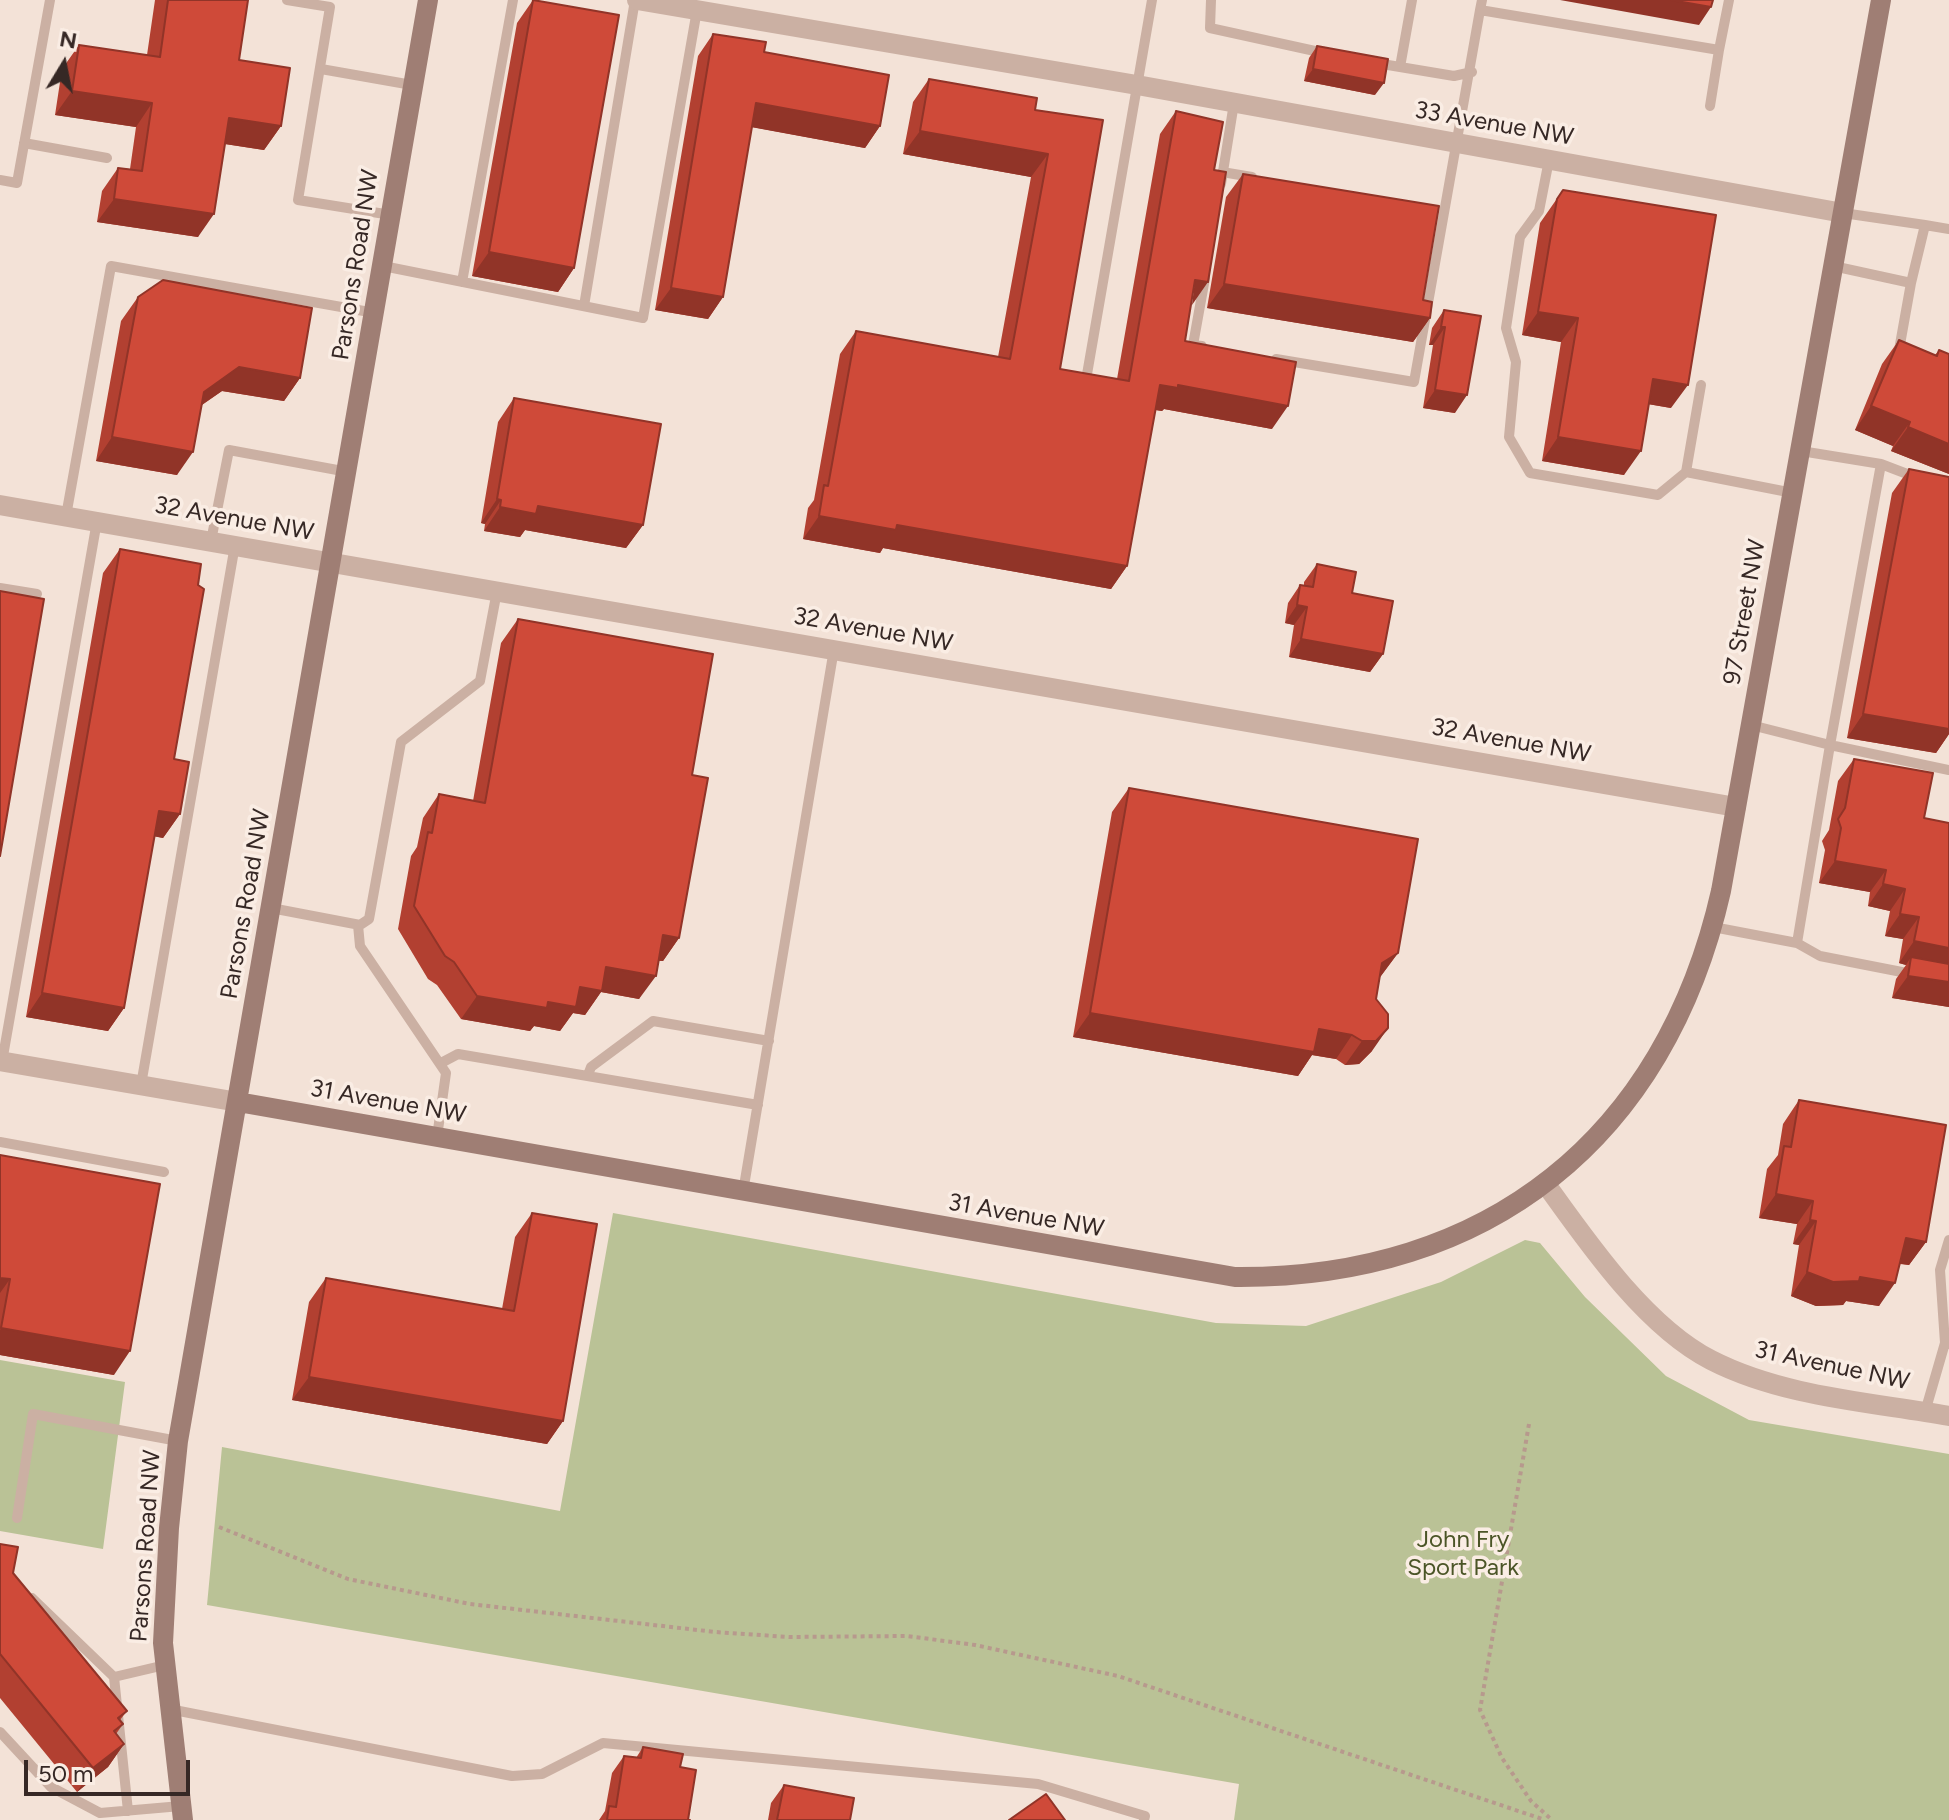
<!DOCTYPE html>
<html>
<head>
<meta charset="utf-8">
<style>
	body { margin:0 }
	#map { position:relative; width:1949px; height:1820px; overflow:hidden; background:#f3e2d7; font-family:Figtree,sans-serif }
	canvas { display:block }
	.north { position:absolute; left:24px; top:24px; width:80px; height:80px; -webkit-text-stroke:6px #faede4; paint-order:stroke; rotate:10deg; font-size:22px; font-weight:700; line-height:32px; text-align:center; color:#362825 }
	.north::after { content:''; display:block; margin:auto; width:28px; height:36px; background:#362825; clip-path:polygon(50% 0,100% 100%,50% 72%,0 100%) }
	.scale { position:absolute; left:24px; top:1760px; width:166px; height:36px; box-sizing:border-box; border:4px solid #362825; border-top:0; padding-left:10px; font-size:24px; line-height:28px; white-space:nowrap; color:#362825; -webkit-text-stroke:6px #faede4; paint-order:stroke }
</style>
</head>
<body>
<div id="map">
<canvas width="1949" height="1820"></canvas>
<div class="north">N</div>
<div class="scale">50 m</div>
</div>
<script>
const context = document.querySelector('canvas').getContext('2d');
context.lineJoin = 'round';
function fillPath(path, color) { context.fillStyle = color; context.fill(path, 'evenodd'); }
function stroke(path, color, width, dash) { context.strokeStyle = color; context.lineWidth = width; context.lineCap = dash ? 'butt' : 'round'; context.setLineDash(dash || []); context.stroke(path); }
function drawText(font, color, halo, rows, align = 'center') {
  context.font = font + ' Figtree,sans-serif'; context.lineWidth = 7; context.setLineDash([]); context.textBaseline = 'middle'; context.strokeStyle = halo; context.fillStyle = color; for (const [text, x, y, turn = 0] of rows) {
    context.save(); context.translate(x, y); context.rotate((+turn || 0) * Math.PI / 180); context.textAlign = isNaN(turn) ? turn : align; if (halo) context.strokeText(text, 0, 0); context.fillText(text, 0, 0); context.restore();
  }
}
fillPath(new Path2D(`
	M613,1213L1216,1323L1306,1326L1441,1282L1525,1240L1540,1243L1585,1297L1666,1376L1749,1420L1949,1454V1820H1234L1239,1784L207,1605L222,1447L560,1511Z
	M0,1360L125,1382L103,1549L0,1531Z`), '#bac296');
stroke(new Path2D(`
	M1529,1424L1480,1710L1502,1758L1531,1801L1552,1820
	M219,1527L348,1579L470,1604L715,1632L789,1637L907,1636L975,1645L1118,1676L1545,1820`), '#b7998d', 4, [4, 4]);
stroke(new Path2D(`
	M287,0L330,7L298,200L391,215
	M1211,0L1210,28L1324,53
	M1482,0L1480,10L1719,50L1729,0
	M1376,63L1454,76L1472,72
	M1400,67L1412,0
	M321,69L412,85
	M1710,106L1719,50
	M24,143L107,158
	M1549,160L1539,211L1520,237L1506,328L1516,362L1509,437L1530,473L1658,495L1686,472L1793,493
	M1222,172L1252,177
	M0,180L17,183L50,0
	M1221,184L1234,103
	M1843,213L1925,225
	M383,266L643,318L697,10
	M1833,266L1911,283L1899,350
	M462,282L513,0
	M1911,283L1925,225L1949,229
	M584,306L635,0
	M1202,346L1193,345L1205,278
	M1276,359L1414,382L1480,10
	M1086,380L1152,0
	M1801,451L1881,464L1915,477
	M1881,464L1830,745L1949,770
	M1686,472L1701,385
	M66,516L111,266L375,313
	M211,541L229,450L348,472
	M0,588L37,594
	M1751,725L1830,745L1797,943L1820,956L1912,974
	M271,908L360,925L369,919L401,742L480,681L497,591
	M358,925L360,946L446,1073L437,1137
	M1713,927L1797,943
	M2,1062L97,521
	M441,1063L458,1054L758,1105
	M588,1075L591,1067L653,1021L769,1041
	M141,1085L235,545
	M0,1142L164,1172
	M743,1192L834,649
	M1945,1343L1940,1270L1949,1240
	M1925,1412L1945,1343L1949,1344
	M17,1518L33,1414L178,1441
	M32,1598L114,1677L165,1665
	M114,1677L128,1811
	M169,1709L512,1776L542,1774L603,1743L1038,1784L1145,1816L1144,1820
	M0,1732L51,1787L100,1813L181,1806`), '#cbb0a3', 10);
stroke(new Path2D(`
	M637,0L1137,85L1843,213
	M0,505L1736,807
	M0,1061L238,1102
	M1545,1183C1588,1243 1645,1326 1711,1360C1783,1397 1871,1402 1949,1416`), '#cbb0a3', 20);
stroke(new Path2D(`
	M238,1102L1235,1277C1488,1279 1665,1138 1721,891L1881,0
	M183,1820L163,1643L169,1528L178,1441L428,0`), '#9f7e74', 20);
fillPath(new Path2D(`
	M155,0H248L239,60L281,126L264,150L225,144L198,237L97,222L102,191L118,168L130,169L136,127L55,115L62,69L79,45L147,55Z
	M533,0L574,268L558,292L472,276L517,23Z
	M713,34L764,52L880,126L865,148L752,127L723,297L708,319L655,310L698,56Z
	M1317,46L1375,95L1304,81L1309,58Z
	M929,79L1035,110L1103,120L1060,369L1117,379L1160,134L1176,111L1191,305L1185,341L1272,429L1164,409L1162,411L1155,410L1127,566L1111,589L883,548L880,553L803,539L808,508L814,500L840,354L856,331L998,357L1031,177L903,154L913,102Z
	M1243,174L1423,300L1430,318L1413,342L1207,308L1226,197Z
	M1563,190L1671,408L1648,404L1624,475L1542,461L1561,342L1522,335L1540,223Z
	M138,297L300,378L284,401L222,391L202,405L177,475L96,461L121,321Z
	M1444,310L1455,413L1423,408L1433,345H1429L1432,328Z
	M1899,340L1935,355L1939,350L1949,474L1891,451L1893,446L1855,430L1882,364Z
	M514,398L643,525L626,548L525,530L520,537L484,531L485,524L481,523L498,422Z
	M1909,469L1949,477V734L1936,753L1847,738L1892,493Z
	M120,549L180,814L163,838L154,836L124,1008L108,1031L26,1017L103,573Z
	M1317,564L1352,593L1383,654L1370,672L1289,657L1294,625L1285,623L1288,603L1300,585L1304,586V582Z
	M518,619L692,775L679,938L663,961H658L639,999L601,992L585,1015L573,1013L560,1031L534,1026L530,1031L461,1019L437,985L428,979L398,929L411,856L417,847L423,818L439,794L473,801L501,643Z
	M1854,759L1924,818L1949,823V1007L1892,998L1896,979L1906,965L1899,963L1903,939L1885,936L1890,911L1868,906L1870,892L1819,883L1825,850L1822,841L1829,830L1838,781Z
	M1129,788L1398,953L1380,977L1376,999L1372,1051L1359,1064L1345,1065L1336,1059L1312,1055L1298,1076L1073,1037L1112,812Z
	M1799,1100L1926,1242L1909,1265L1900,1264L1879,1306L1846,1301L1843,1305L1816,1306L1791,1296L1799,1245L1793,1244L1797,1224L1759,1218L1767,1169L1778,1155L1783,1124Z
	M0,1155L114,1375L0,1355Z
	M532,1213L563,1421L547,1444L292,1400L309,1302L326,1278L502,1309L515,1237Z
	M0,1544L13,1573L127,1711L120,1720L123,1724L116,1734L124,1744L108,1767L77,1792L0,1698Z
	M643,1747L680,1767L688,1820H690H599L605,1811L612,1773L624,1756L636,1758Z
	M784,1785L850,1820H768L771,1803Z`), '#b24031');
fillPath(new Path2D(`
	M1560,0H1671L1711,7L1699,25Z
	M1313,69L1384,83L1375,95L1304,81Z
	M72,91L152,103L136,127L55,115Z
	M756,103L880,126L865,148L740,125Z
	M229,118L281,126L264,150L212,142Z
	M920,131L1048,154L1031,177L903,154Z
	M114,199L214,214L198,237L97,222Z
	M489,252L574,268L558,292L472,276Z
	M1195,280L1208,282L1192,305Z
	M1224,284L1430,318L1413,342L1207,308Z
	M671,288L723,297L708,319L655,310Z
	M1538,312L1578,318L1561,342L1522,335Z
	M1441,327H1445L1433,345H1429Z
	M239,367L300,378L284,401L222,391L187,415L204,392Z
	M1653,379L1688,385L1671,408L1636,402Z
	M1160,385H1178L1288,406L1272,429L1164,409L1162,411L1144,408Z
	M1435,390L1467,395L1455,413L1423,408Z
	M1871,406L1910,422L1893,446L1855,430Z
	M1908,427L1949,444V474L1891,451Z
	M112,437L193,452L177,475L96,461Z
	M1558,437L1641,451L1624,475L1542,461Z
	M497,499L501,500L485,524L481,523Z
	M538,506L643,525L626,548L525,530L520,537L484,531L500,507Z
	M819,516L897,525L1127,566L1111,589L883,548L880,553L803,539Z
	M1297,605L1307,607L1294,625L1285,623Z
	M1301,639L1383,654L1370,672L1289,657Z
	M1863,714L1949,729V734L1936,753L1847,738Z
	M159,811L180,814L163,838L142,834Z
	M1835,861L1886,870L1870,892L1819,883Z
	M1883,884L1905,889L1890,911L1868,906Z
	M1900,914L1919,917L1903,939L1885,936Z
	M663,935L679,938L663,961L646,958Z
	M1914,941L1949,948V973L1911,957L1906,965L1899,963Z
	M1398,953L1381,976L1366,987L1382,963Z
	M606,967L656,976L639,999L601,992L585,1015L573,1013L560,1031L534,1026L530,1031L461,1019L477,996L548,1002L580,987Z
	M1908,976L1949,982V1007L1892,998Z
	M42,993L124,1008L108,1031L26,1017Z
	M1090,1013L1319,1029L1352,1035L1336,1059L1312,1055L1298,1076L1073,1037Z
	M1388,1028L1372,1051L1359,1064L1345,1065L1362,1041Z
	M1776,1194L1813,1201L1797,1224L1759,1218Z
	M1810,1220L1816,1221L1799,1245L1793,1244Z
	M1906,1238L1926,1242L1909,1265L1890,1262Z
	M1807,1272L1860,1277L1895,1283L1879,1306L1846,1301L1843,1305L1816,1306L1791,1296Z
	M0,1278L10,1279L0,1293Z
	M1,1328L130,1351L114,1375L0,1355V1330Z
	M309,1377L563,1421L547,1444L292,1400Z
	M124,1744L108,1767L77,1792L93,1768Z`), '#913428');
const building = new Path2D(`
	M168,0H248L239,60L290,68L281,126L229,118L214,214L114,199L118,168L142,171L152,103L72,91L79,45L160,57Z
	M533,0L619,15L574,268L489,252Z
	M1671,0H1713L1711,7Z
	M713,34L766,42L764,52L889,75L880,126L756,103L723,297L671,288Z
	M1317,46L1388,59L1384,83L1313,69Z
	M929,79L1037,98L1035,110L1103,120L1060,369L1129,381L1176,111L1223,122L1214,170L1226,172L1208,282L1195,280L1185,341L1296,362L1288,406L1178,385V388L1160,385L1127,566L897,525L896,530L819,516L824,485L828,486L856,331L1010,359L1048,154L920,131Z
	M1243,174L1439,206L1423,300L1432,302L1430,318L1224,284Z
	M1563,190L1716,215L1688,385L1653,379L1641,451L1558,437L1578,318L1538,312L1557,199Z
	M163,280L312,308L300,378L239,367L204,392L193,452L112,437L138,297Z
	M1444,310L1481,316L1467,395L1435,390L1445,327H1441Z
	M1899,340L1937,356L1939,350L1949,354V444L1908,427L1910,422L1871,406Z
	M514,398L661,424L643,525L538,506L536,514L500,507L501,500L497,499Z
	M1909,469L1949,477V729L1863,714Z
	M120,549L201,564L198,585L204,589L174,759L189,762L180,814L159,811L124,1008L42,993Z
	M1317,564L1356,572L1352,593L1393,601L1383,654L1301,639L1307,607L1297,605L1300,585L1313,587Z
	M0,591L44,599L0,856Z
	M518,619L713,654L692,775L708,778L679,938L663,935L656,976L606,967L602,991L580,987L576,1007L548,1002L547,1008L477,996L454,962L445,956L414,906L428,832L432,833L439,794L485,803Z
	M1854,759L1933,773L1924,818L1949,823V948L1914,941L1919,917L1900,914L1905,889L1883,884L1886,870L1835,861L1841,828L1838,819L1845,808Z
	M1129,788L1418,839L1398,953L1382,963L1376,999L1388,1014V1028L1376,1041H1362L1352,1035L1319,1029L1314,1052L1090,1013Z
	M1911,957L1949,964V982L1908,976Z
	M1799,1100L1946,1125L1926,1242L1906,1238L1895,1283L1860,1277L1859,1281L1833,1282L1807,1272L1816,1221L1810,1220L1813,1201L1776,1194L1784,1146L1791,1147Z
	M0,1155L160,1184L130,1351L1,1328L10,1279L0,1278Z
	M532,1213L597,1224L563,1421L309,1377L326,1278L514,1311Z
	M0,1544L18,1547L13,1573L127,1711L118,1718L123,1724L114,1731L124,1744L93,1768L0,1654Z
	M643,1747L683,1754L680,1767L696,1770L688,1820H690H607L609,1806L616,1807L624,1756L641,1758Z
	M784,1785L854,1798L850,1820H777Z
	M1046,1794L1065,1820H1009Z`);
fillPath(building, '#cf4a39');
stroke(building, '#913428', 2);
drawText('24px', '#362825', '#faede4', [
	["33 Avenue NW",1494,124,10],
	["Parsons Road NW",356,265,-81],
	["32 Avenue NW",234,519,10],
	["97 Street NW",1745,612,-80],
	["32 Avenue NW",873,630,10],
	["32 Avenue NW",1511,741,10],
	["Parsons Road NW",246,904,-80],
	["31 Avenue NW",388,1102,10],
	["31 Avenue NW",1026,1216,10],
	["31 Avenue NW",1832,1366,12],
	["Parsons Road NW",146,1546,-86]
]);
drawText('24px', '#4b5527', '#faede4', [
	["John Fry",1463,1540],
	["Sport Park",1463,1568]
]);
</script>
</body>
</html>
